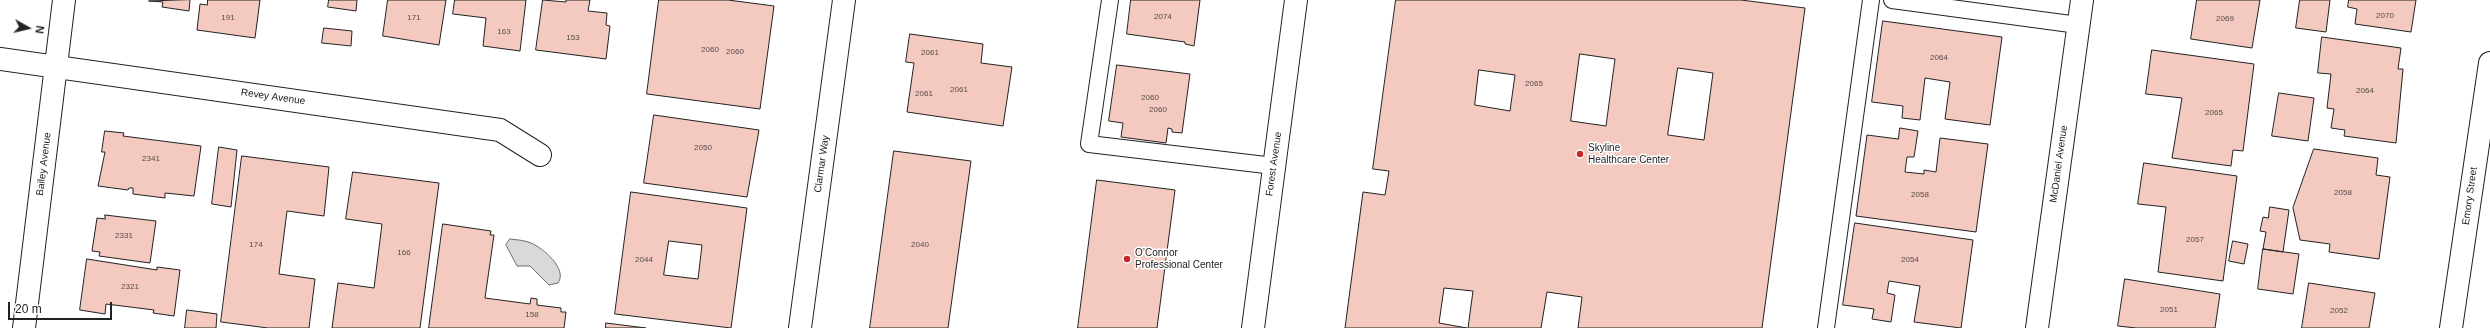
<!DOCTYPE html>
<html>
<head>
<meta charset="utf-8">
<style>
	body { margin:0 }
	#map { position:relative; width:2490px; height:328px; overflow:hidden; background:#fff; font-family:Helvetica,sans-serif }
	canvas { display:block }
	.north { position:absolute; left:8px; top:8px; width:40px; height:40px; -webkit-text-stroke:3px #fff; paint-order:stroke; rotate:98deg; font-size:11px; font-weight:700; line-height:16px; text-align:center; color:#222 }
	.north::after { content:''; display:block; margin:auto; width:14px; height:18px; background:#222; clip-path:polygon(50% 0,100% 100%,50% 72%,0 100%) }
	.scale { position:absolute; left:8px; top:302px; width:104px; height:18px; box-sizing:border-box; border:2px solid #222; border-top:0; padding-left:5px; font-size:12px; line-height:14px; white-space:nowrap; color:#222; -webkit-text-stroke:3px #fff; paint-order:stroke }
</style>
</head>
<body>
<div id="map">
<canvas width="2490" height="328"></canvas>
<div class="north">N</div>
<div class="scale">20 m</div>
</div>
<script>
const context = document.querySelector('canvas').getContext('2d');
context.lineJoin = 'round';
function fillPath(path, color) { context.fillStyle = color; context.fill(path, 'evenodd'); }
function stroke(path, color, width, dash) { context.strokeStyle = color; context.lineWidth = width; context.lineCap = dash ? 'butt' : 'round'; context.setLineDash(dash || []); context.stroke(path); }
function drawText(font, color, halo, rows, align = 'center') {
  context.font = font + ' Helvetica,sans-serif'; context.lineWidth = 3; context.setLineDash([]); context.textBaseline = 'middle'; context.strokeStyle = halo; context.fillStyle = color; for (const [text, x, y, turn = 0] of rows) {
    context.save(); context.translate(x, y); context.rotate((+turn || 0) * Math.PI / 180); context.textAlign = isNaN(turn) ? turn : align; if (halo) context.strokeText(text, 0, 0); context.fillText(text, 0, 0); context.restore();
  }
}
const water = new Path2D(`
	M510,239C517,240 524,240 531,243C543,248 568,269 558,283L549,285L530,266H517L506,245Z`);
fillPath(water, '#d9d9d9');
stroke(water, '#6f6f6f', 1);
const building = new Path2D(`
	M190,0L189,11L162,7L163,2L149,1Z
	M208,0H260L255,38L197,30L200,4L207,5Z
	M329,0H357L356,11L328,7Z
	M388,0H446L439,45L383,36Z
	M455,0H526L520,51L483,46L486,18L453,14Z
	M543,0L566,2V0H590L588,11L607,13L606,25L610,26L606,59L536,50Z
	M659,0H728L774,6L760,109L647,94Z
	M1131,0H1200L1194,46L1185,44V42L1127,34Z
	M1396,0H1741L1805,8L1762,328H1578L1582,297L1547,292L1541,328H1468L1473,291L1444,288L1439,323L1467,328H1345L1363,192L1385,195L1389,171L1373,169ZM1580,54L1615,59L1606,126L1571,121ZM1678,68L1713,73L1704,140L1668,135ZM1479,70L1515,75L1510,111L1475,105Z
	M2197,0H2260L2252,48L2191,39Z
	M2300,0H2330L2326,32L2296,28Z
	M2349,0H2416L2411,32L2355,24L2357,9L2348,7Z
	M1883,21L2002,37L1990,125L1945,119L1950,82L1925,78L1920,120L1902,118L1903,106L1872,102Z
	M324,28L352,31L351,46L322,43Z
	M910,34L983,44L981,63L1012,67L1003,126L907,112L914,63L906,62Z
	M2322,37L2401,48L2398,69H2403L2396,143L2344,136L2345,130L2331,128L2334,109L2327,108L2331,74L2318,73Z
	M2152,50L2254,64L2243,151L2233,150L2231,166L2172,158L2182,98L2146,94Z
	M1117,65L1190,74L1182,133L1172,132V129L1168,128L1166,143L1121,137L1123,123L1109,121Z
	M2279,93L2314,98L2308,141L2272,136Z
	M654,115L759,130L747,197L644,183Z
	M1900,128L1918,131L1914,157H1907L1905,172L1924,174V170L1936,172L1940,138L1988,144L1976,232L1856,216L1867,135L1898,139Z
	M105,131L124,133L123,136L201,146L194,196L165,193V198L133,194V188H129L128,190L98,186L105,152H102Z
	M219,147L237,150L231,207L212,204Z
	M2314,149L2378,158L2376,175L2390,177L2379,259L2329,252L2330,244L2300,240L2293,208Z
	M894,151L971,161L948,328H870Z
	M242,156L329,167L324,216L287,211L279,274L315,279L309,328H268L221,322Z
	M2144,163L2237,176L2223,281L2158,272L2166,207L2138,204Z
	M353,172L439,183L420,328H332L338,283L374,288L382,224L346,219Z
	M1097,180L1175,190L1157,328H1078Z
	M631,192L747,208L731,328L615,314ZM669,241L702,245L698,279L664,275Z
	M2270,207L2289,210L2283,252L2263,249L2266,232L2260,231L2263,217L2268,218Z
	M105,215L156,221L150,263L99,256L100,252L92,251L97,218L105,219Z
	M1855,223L1973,240L1961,328L1914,322L1920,286L1889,281L1887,293L1895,295L1891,322L1872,319L1874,309L1843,305Z
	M443,224L491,231L490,235H494L485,298L530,304L531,298L537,299V305L561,308V312H566L564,328H429Z
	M2233,241L2248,244L2244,264L2229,261Z
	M2263,249L2299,254L2293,294L2258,289Z
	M87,259L157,270V267L180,270L174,316L153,313L154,310L106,304L105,314L80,310Z
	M2125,279L2220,294L2215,328H2136L2118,326Z
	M2309,283L2375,293L2369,328H2302Z
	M187,310L217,314L216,328H185Z
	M606,323L646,328H606Z`);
fillPath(building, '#f3c9c0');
stroke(building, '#222', 1);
const lane = new Path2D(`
	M1110,0L1089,144L1274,166
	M1892,0L2078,25
	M1826,328L1871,0`);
const street = new Path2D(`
	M0,59L500,130L540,155
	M24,328L64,0
	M800,328L844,0
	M2037,328L2082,0
	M2451,328L2490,63`);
const secondary = new Path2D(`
	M1253,328L1296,0`);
stroke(lane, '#222', 18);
stroke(street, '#222', 24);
stroke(secondary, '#222', 24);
stroke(lane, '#fff', 16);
stroke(street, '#fff', 22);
stroke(secondary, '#fff', 22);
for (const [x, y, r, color] of [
	[1580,154,4,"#c62828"],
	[1127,259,4,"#c62828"]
]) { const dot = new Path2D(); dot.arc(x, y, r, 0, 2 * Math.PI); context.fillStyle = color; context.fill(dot); stroke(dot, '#fff', 1.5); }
drawText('8px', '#564c4a', null, [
	["2070",2385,16],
	["2074",1163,17],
	["191",228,18],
	["171",414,18],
	["2069",2225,19],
	["163",504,32],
	["153",573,38],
	["2060",710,50],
	["2060",735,52],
	["2061",930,53],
	["2064",1939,58],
	["2065",1534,84],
	["2061",959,90],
	["2064",2365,91],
	["2061",924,94],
	["2060",1150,98],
	["2060",1158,110],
	["2065",2214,113],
	["2050",703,148],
	["2341",151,159],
	["2058",2343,193],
	["2058",1920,195],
	["2331",124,236],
	["2057",2195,240],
	["174",256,245],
	["2040",920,245],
	["166",404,253],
	["2044",644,260],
	["2054",1910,260],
	["2321",130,287],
	["2051",2169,310],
	["2052",2339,311],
	["158",532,315]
]);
drawText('10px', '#222', '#fff', [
	["Revey Avenue",273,97,8],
	["Bailey Avenue",44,164,-83],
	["Clarmar Way",822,164,-82],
	["Forest Avenue",1274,164,-82],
	["McDaniel Avenue",2059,164,-82],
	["Emory Street",2470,196,-82]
]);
drawText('10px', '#222', '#fff', [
	["Skyline",1588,148],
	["Healthcare Center",1588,160],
	["O’Connor",1135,253],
	["Professional Center",1135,265]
], 'left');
</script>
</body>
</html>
